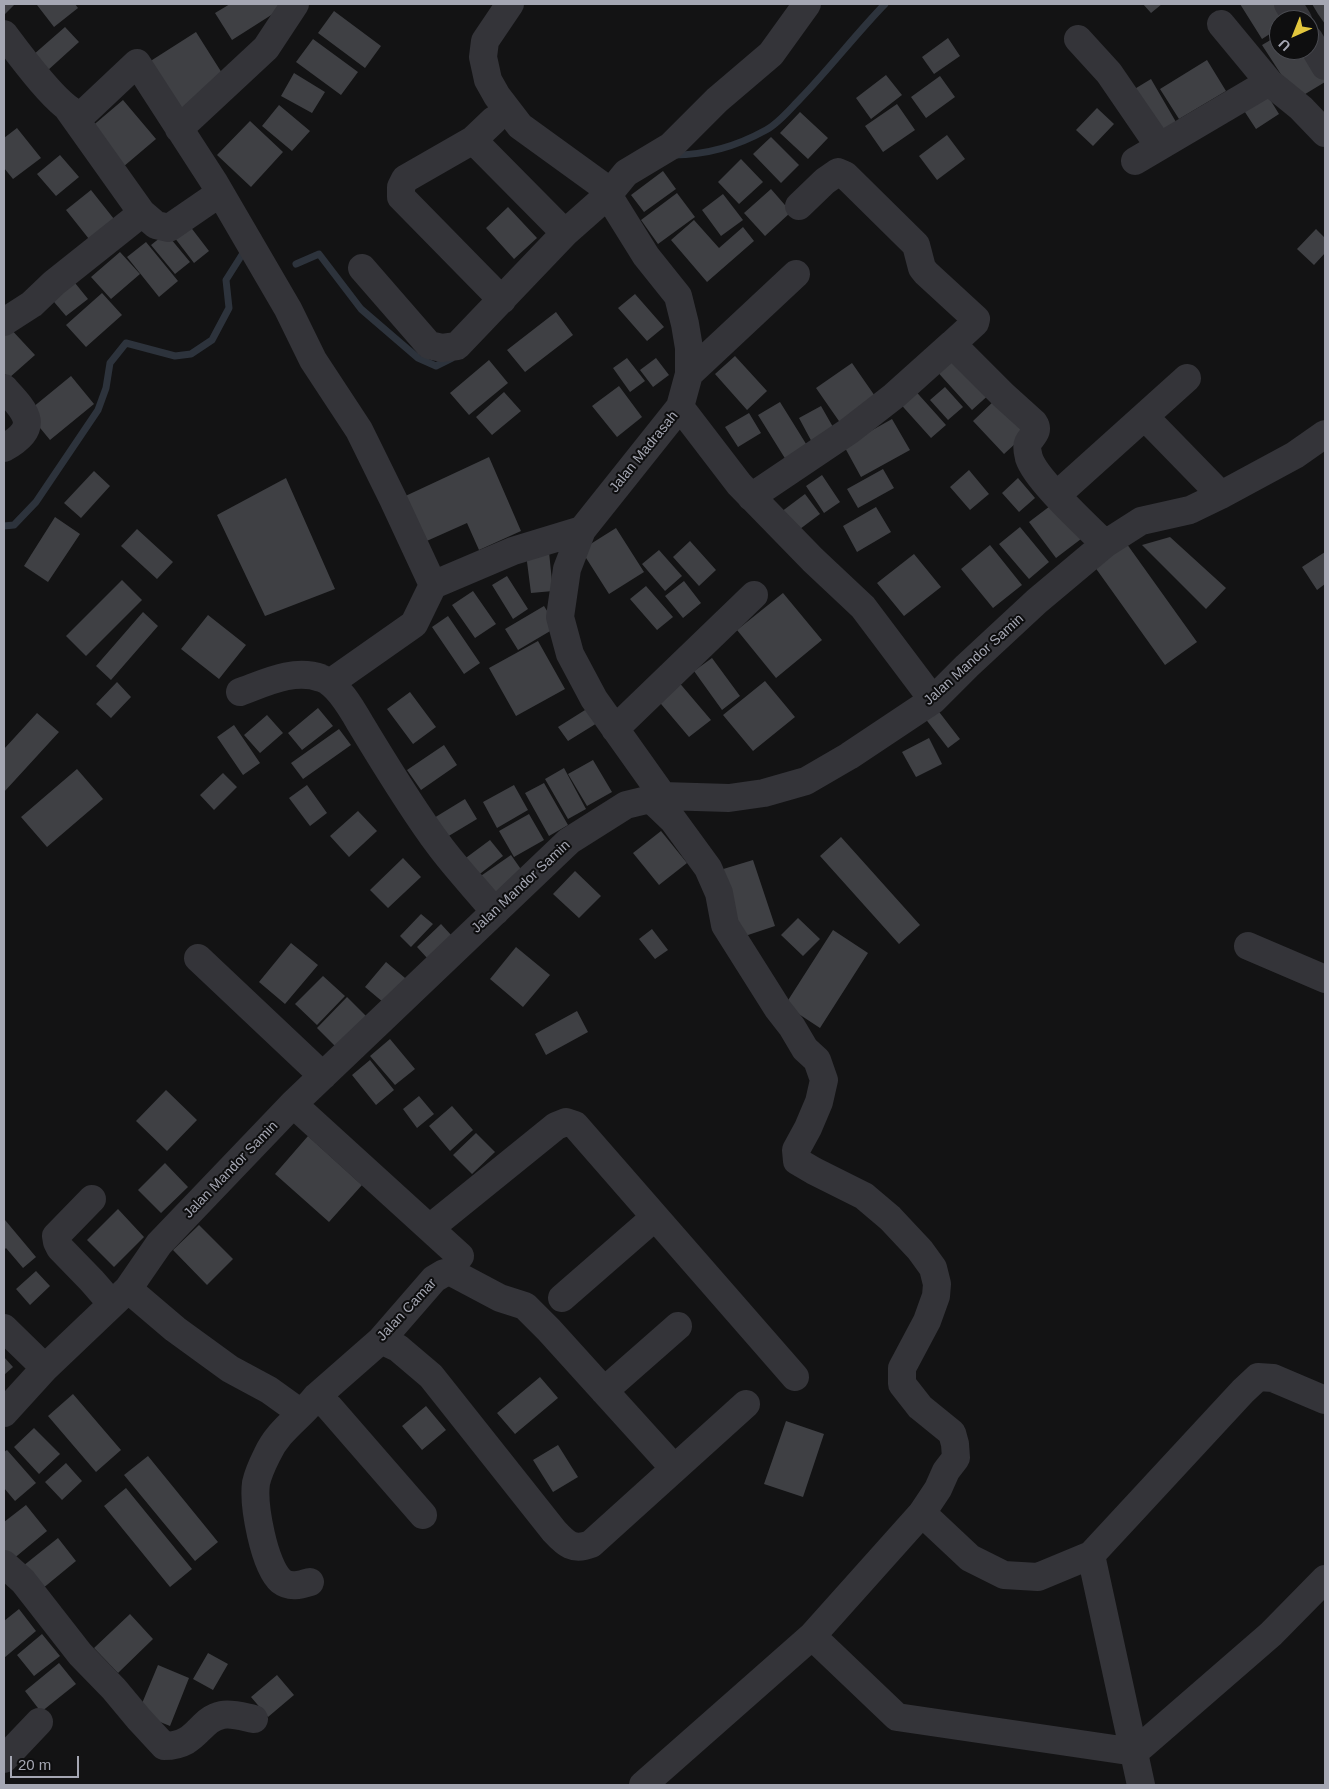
<!DOCTYPE html>
<html>
<head>
<meta charset="utf-8">
<style>
	body { margin:0 }
	#map { position:relative; width:1329px; height:1789px; overflow:hidden; background:#131314; font-family:Arial,sans-serif }
	canvas { display:block }
	.frame { position:absolute; inset:0; border:5px solid #a5a7b3; pointer-events:none }
	.north { position:absolute; left:1269px; top:10px; width:50px; height:50px; box-sizing:border-box; background:#0e0e0f; border:1px solid #4a4b51; border-radius:50%; rotate:224deg; font-size:14px; font-weight:700; line-height:20px; text-align:center; color:#a5a7b3 }
	.north::after { content:''; display:block; margin:auto; width:18px; height:22px; background:#e2c63d; clip-path:polygon(50% 0,100% 100%,50% 72%,0 100%) }
	.scale { position:absolute; left:10px; top:1756px; width:69px; height:22px; box-sizing:border-box; border:2px solid #a5a7b3; border-top:0; padding-left:6px; font-size:15px; line-height:18px; white-space:nowrap; color:#a5a7b3; -webkit-text-stroke:4px #0e0e0f; paint-order:stroke }
</style>
</head>
<body>
<div id="map">
<canvas width="1329" height="1789"></canvas>
<div class="frame"></div>
<div class="north">U</div>
<div class="scale">20 m</div>
</div>
<script>
const context = document.querySelector('canvas').getContext('2d');
context.lineJoin = 'round';
function stroke(path, color, width, dash) { context.strokeStyle = color; context.lineWidth = width; context.lineCap = dash ? 'butt' : 'round'; context.setLineDash(dash || []); context.stroke(path); }
function fillPath(path, color) { context.fillStyle = color; context.fill(path, 'evenodd'); }
function drawText(font, color, halo, rows, align = 'center') {
  context.font = font + ' Arial,sans-serif'; context.lineWidth = 4; context.setLineDash([]); context.textBaseline = 'middle'; context.strokeStyle = halo; context.fillStyle = color; for (const [text, x, y, turn = 0] of rows) {
    context.save(); context.translate(x, y); context.rotate((+turn || 0) * Math.PI / 180); context.textAlign = isNaN(turn) ? turn : align; if (halo) context.strokeText(text, 0, 0); context.fillText(text, 0, 0); context.restore();
  }
}
stroke(new Path2D(`
	M674,155C706,155 739,145 766,130C779,123 790,109 800,99C830,68 855,35 885,4
	M296,264L319,254L361,309L418,358L436,366L452,358
	M4,526L14,525L36,502L98,410L106,388L110,363L126,343L175,356L191,354L212,340L229,308L226,280L245,250`), '#2d333c', 7);
fillPath(new Path2D(`
	M4,4H15L4,15Z
	M39,4H75L78,8L54,27L37,5Z
	M230,4H286L287,5L232,40L215,13Z
	M1143,4H1162L1151,13Z
	M1240,4H1280L1290,20H1279V28L1262,39Z
	M1312,4H1325V24L1318,14Z
	M334,11L381,46L365,68L318,33Z
	M65,27L79,42L47,71L33,55Z
	M196,32L227,81L180,111L149,62Z
	M1279,35V50H1309L1325,75V82L1297,99L1262,45Z
	M948,38L960,56L934,74L922,57Z
	M313,39L358,72L341,95L296,62Z
	M1207,60L1226,91L1179,119L1160,89Z
	M294,73L325,92L312,113L281,96Z
	M886,75L902,95L871,119L856,98Z
	M940,76L955,97L926,118L911,97Z
	M1151,79L1176,122L1153,136L1128,93Z
	M1263,88L1279,114L1256,129L1239,103Z
	M123,100L156,139L123,167L90,128Z
	M897,104L915,130L883,152L865,126Z
	M279,105L310,131L292,151L262,126Z
	M1097,108L1114,124L1093,146L1076,130Z
	M800,112L828,138L808,159L780,133Z
	M250,121L283,152L251,187L217,155Z
	M17,128L41,158L13,179L4,168V138Z
	M947,135L965,159L937,180L919,156Z
	M771,137L799,165L781,183L753,154Z
	M60,155L79,177L56,196L37,174Z
	M741,159L763,182L739,204L718,182Z
	M663,171L676,189L644,212L631,195Z
	M771,189L791,212L765,236L744,213Z
	M91,190L114,219L89,239L66,210Z
	M677,193L695,217L658,244L641,220Z
	M723,194L743,220L721,236L702,210Z
	M508,207L537,238L514,259L486,228Z
	M694,220L719,248L743,227L754,241L707,282L671,240Z
	M186,221L209,251L194,263L171,233Z
	M1316,229L1325,238V253L1314,265L1297,249Z
	M166,233L190,262L175,274L151,245Z
	M146,242L178,281L159,297L127,257Z
	M120,252L140,274L111,299L91,277Z
	M71,278L88,299L66,316L49,296Z
	M102,293L122,315L86,347L66,325Z
	M635,294L664,327L647,341L618,308Z
	M556,312L573,335L525,372L507,350Z
	M8,326L35,355L9,378L4,373V330Z
	M952,349L992,392L972,410L933,367Z
	M735,356L767,391L747,410L715,374Z
	M627,358L645,381L630,392L613,368Z
	M656,358L669,375L653,387L640,370Z
	M489,360L508,383L469,415L450,393Z
	M852,363L877,399L841,424L816,388Z
	M71,376L94,404L50,440L27,412Z
	M619,386L642,417L617,437L592,406Z
	M911,386L946,425L931,438L896,399Z
	M945,387L963,407L948,420L930,400Z
	M504,392L521,411L492,435L476,417Z
	M996,399L1028,432L1004,454L973,421Z
	M780,402L808,447L786,460L758,415Z
	M821,406L837,434L814,446L799,418Z
	M749,413L761,433L738,447L725,427Z
	M892,419L910,450L861,477L844,446Z
	M489,457L521,531L479,550L467,523L420,544L399,499Z
	M883,469L894,488L858,508L847,489Z
	M969,470L989,494L970,510L950,487Z
	M94,471L110,486L81,518L64,503Z
	M822,475L840,502L824,513L806,486Z
	M286,478L335,589L265,616L217,515Z
	M1018,478L1035,498L1019,512L1002,493Z
	M805,494L820,514L792,535L777,515Z
	M1054,503L1081,539L1056,558L1029,522Z
	M876,507L891,532L857,552L843,526Z
	M55,517L80,534L48,582L24,566Z
	M1020,527L1049,562L1029,579L999,544Z
	M616,528L644,572L609,594L581,550Z
	M137,529L173,562L157,579L121,546Z
	M1170,537L1226,588L1206,609L1142,545Z
	M1124,540L1197,642L1165,665L1092,563Z
	M690,541L716,570L699,586L673,557Z
	M990,545L1022,585L993,608L961,569Z
	M659,550L682,576L665,591L642,564Z
	M549,552L553,591L531,593L526,554Z
	M1325,552V584L1317,590L1302,567Z
	M914,554L941,587L904,616L877,583Z
	M507,576L528,609L513,619L492,585Z
	M122,580L142,600L86,656L66,636Z
	M684,581L701,603L683,618L665,596Z
	M646,586L673,617L657,630L630,599Z
	M473,591L496,624L475,638L452,605Z
	M783,593L822,640L776,678L737,630Z
	M544,606L557,627L518,650L505,629Z
	M143,612L158,626L111,680L96,666Z
	M208,615L246,645L219,679L181,649Z
	M448,616L480,663L464,674L432,627Z
	M538,641L565,689L516,716L489,668Z
	M712,658L740,696L722,710L694,671Z
	M677,680L711,720L689,737L656,698Z
	M765,681L795,717L753,751L723,715Z
	M117,682L131,697L111,718L96,704Z
	M410,692L436,727L413,744L387,709Z
	M933,704L960,739L948,748L921,713Z
	M593,705L602,720L568,741L558,727Z
	M318,708L333,726L302,750L288,733Z
	M37,713L59,732L4,792V749Z
	M267,715L283,733L260,753L244,735Z
	M234,725L260,763L243,775L217,737Z
	M339,729L351,745L303,779L291,763Z
	M929,738L942,764L916,777L902,752Z
	M444,745L457,765L421,790L407,770Z
	M593,760L612,792L587,806L568,774Z
	M564,768L586,809L568,819L545,779Z
	M77,769L103,799L47,847L21,817Z
	M223,773L237,787L214,810L200,795Z
	M544,783L568,825L549,836L525,793Z
	M307,785L327,813L310,826L289,798Z
	M514,785L528,810L497,828L483,802Z
	M465,799L477,819L442,840L429,821Z
	M358,811L377,831L349,857L330,836Z
	M529,814L544,840L514,857L499,831Z
	M661,831L687,863L659,885L633,853Z
	M841,837L920,925L899,944L820,856Z
	M490,840L503,856L472,880L459,863Z
	M511,855L525,875L490,901L475,880Z
	M403,858L421,877L388,908L370,890Z
	M753,860L775,926L742,937L720,870Z
	M575,871L601,896L579,918L553,894Z
	M421,914L433,924L411,947L400,936Z
	M798,918L820,939L803,956L781,935Z
	M441,924L452,936L428,959L417,947Z
	M652,929L668,950L655,959L639,939Z
	M833,930L868,953L820,1028L785,1005Z
	M291,943L318,965L285,1004L259,982Z
	M516,947L550,975L523,1007L490,979Z
	M386,962L411,983L390,1008L365,987Z
	M323,976L345,996L317,1025L295,1004Z
	M347,997L366,1016L336,1047L317,1028Z
	M577,1011L588,1032L546,1055L535,1034Z
	M390,1039L415,1069L395,1085L370,1056Z
	M370,1060L394,1090L376,1105L352,1075Z
	M166,1090L197,1120L167,1151L136,1121Z
	M419,1096L434,1114L417,1128L403,1109Z
	M452,1106L473,1130L450,1151L429,1126Z
	M476,1133L495,1152L472,1174L453,1155Z
	M308,1136L362,1185L329,1222L275,1174Z
	M165,1163L188,1187L161,1213L138,1190Z
	M118,1209L144,1237L114,1267L87,1240Z
	M5,1220L36,1257L23,1268L6,1248L4,1250V1222Z
	M199,1225L233,1259L207,1285L173,1250Z
	M36,1271L50,1286L30,1305L16,1289Z
	M4,1357L13,1367L4,1375Z
	M540,1377L558,1398L515,1434L497,1413Z
	M73,1394L121,1450L96,1472L48,1416Z
	M426,1406L446,1430L422,1450L402,1426Z
	M786,1421L824,1434L803,1497L764,1484Z
	M34,1428L60,1454L39,1474L14,1447Z
	M558,1445L578,1477L553,1492L533,1460Z
	M7,1450L36,1483L15,1501L4,1488V1452Z
	M148,1456L218,1542L195,1561L124,1475Z
	M66,1463L82,1481L62,1500L45,1482Z
	M126,1488L192,1569L170,1587L104,1506Z
	M26,1505L47,1531L12,1560L4,1550V1522Z
	M58,1538L76,1561L42,1589L23,1566Z
	M19,1609L36,1631L4,1658V1621Z
	M130,1614L153,1639L118,1673L94,1648Z
	M42,1634L60,1656L34,1676L17,1655Z
	M208,1653L228,1664L213,1690L193,1679Z
	M59,1663L76,1684L41,1712L25,1691Z
	M158,1665L189,1678L170,1726L138,1713Z
	M277,1675L294,1695L268,1717L251,1697Z`), '#3f4044');
stroke(new Path2D(`
	M510,4L485,41L483,57L488,80L497,96L520,126L607,189L608,195L646,256L678,296L685,324L689,348V374L680,407L582,530L567,569L560,617L570,654L594,699L663,796
	M1288,4L1298,20
	M1221,24L1269,82L1301,108L1325,133
	M4,34C16,50 60,110 77,113C79,113 83,112 85,112L137,63L214,182L288,309L313,360L359,430L393,499L433,585
	M1078,39L1109,73L1159,146
	M1309,39L1325,66
	M68,109L142,213
	M494,120L473,140L405,179L401,187V197L502,300
	M179,129L266,48L295,4
	M473,140L565,233
	M1135,161L1269,82
	M799,206L825,181L838,172L845,175L916,245L922,268L926,273L976,319L975,323L952,344L1003,395L1034,423C1040,432 1031,436 1028,443C1026,447 1028,454 1029,458C1036,480 1087,526 1105,544
	M362,268L429,345L442,348L457,346L565,233L608,195L626,173L671,146L717,100L771,54L807,4
	M4,322L32,304L54,283L142,213L156,225L169,228L220,193
	M689,374L796,274
	M4,388C26,412 42,427 4,448
	M680,407L739,484L813,560L863,607L933,700
	M1145,417L1221,495
	M1057,495L1187,378
	M751,497L849,431L894,396L952,344
	M330,683L414,624L433,585L513,551L582,530
	M240,692C265,683 294,668 321,678C337,683 352,709 360,723C385,764 410,806 439,845C456,868 477,890 495,912
	M615,729L754,595
	M1248,946L1325,979
	M198,958L323,1076
	M293,1104L460,1256
	M92,1199L56,1236L57,1242L60,1248L92,1281L112,1304
	M430,1228L556,1126L566,1122L575,1125L795,1377
	M128,1289L175,1329L230,1369L269,1390L301,1413
	M562,1298L655,1217
	M4,1328L45,1368
	M381,1340L398,1348L431,1376L554,1531C566,1544 573,1551 591,1544L746,1404
	M604,1391L678,1326
	M316,1397L329,1407L423,1515
	M4,1413L45,1368L128,1289L159,1244L293,1104L569,841L626,805L663,796L729,798L764,793L806,781L849,756L933,700L967,666L1037,601L1105,544L1141,521L1190,510L1221,495L1295,455L1325,434
	M922,1513L970,1558L1004,1575L1038,1577L1091,1555L1243,1391L1258,1377L1273,1378L1325,1400
	M1091,1555L1141,1785
	M4,1564L23,1581L80,1654L114,1689L139,1719L164,1746C198,1746 198,1720 222,1715C232,1713 244,1717 254,1719
	M310,1582C300,1585 290,1588 281,1581C264,1566 253,1505 256,1483C258,1474 263,1463 267,1455C278,1430 301,1417 316,1397L381,1340L434,1279L444,1273L451,1272L500,1298L525,1306L549,1330L674,1468
	M812,1636L897,1717L1135,1752L1271,1634L1325,1579
	M4,1759L39,1722
	M643,1785L812,1636L922,1513L938,1489L946,1471L956,1458L955,1444L952,1433L920,1407L902,1384V1368L927,1321L936,1296L937,1284L933,1268L920,1250L890,1218L864,1196L814,1171L797,1161L796,1150L808,1128L819,1102L824,1080L817,1060L805,1049L792,1027L778,1009L725,925L719,893L708,868L673,820L651,799`), '#343439', 28);
drawText('14px', '#a5a7b3', '#0e0e0f', [
	["Jalan Madrasah",644,452,-51],
	["Jalan Mandor Samin",974,660,-42],
	["Jalan Mandor Samin",521,887,-43],
	["Jalan Mandor Samin",231,1170,-46],
	["Jalan Camar",407,1310,-47]
]);
</script>
</body>
</html>
